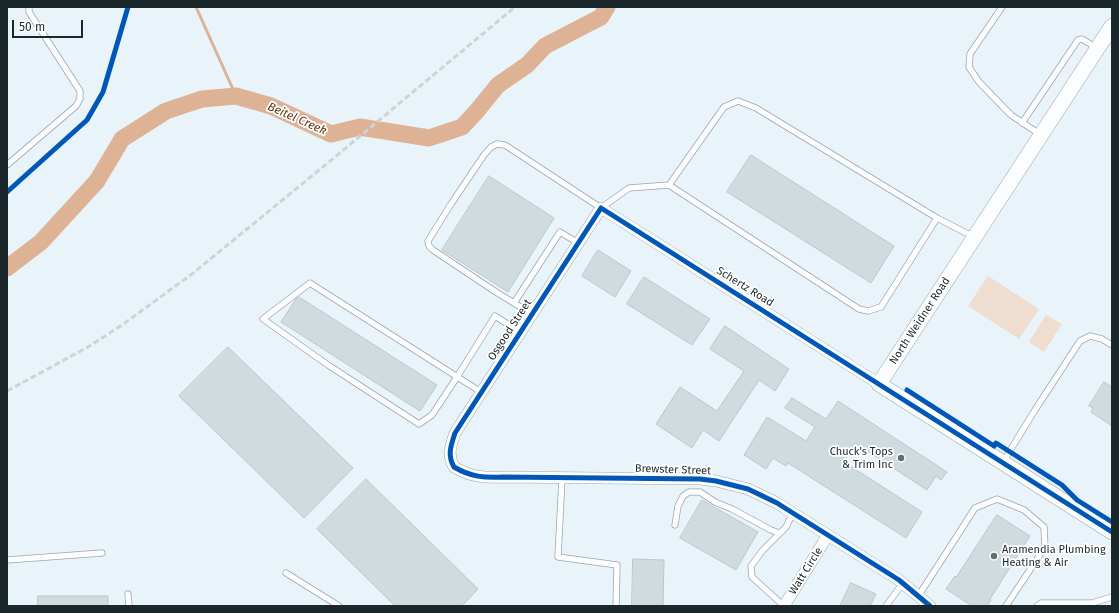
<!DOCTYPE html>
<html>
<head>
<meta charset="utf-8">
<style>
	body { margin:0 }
	#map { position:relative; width:1119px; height:613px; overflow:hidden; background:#e8f4f9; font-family:"Fira Sans",sans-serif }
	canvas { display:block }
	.frame { position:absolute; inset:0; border:8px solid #1a282c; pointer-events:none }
	.scale { position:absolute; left:12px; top:20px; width:71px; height:18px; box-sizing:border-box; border:2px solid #1a282c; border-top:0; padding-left:5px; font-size:12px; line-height:14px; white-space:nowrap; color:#1a282c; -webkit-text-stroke:3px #fff; paint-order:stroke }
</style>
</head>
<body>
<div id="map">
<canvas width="1119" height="613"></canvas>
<div class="frame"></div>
<div class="scale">50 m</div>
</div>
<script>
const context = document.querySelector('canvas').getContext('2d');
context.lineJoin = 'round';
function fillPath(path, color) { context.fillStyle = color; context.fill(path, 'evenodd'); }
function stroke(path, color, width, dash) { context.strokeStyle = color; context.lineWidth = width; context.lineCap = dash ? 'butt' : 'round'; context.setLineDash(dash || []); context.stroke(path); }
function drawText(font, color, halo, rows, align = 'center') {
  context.font = font + ' "Fira Sans",sans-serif'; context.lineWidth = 3.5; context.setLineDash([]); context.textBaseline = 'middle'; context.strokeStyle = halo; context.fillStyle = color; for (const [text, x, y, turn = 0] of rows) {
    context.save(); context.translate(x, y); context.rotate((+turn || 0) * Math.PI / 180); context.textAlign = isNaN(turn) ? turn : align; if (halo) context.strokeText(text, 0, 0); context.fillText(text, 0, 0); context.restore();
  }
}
fillPath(new Path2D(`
	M988,276L1039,309L1019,339L968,306Z
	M1046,315L1062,324L1044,352L1029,342Z`), '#efddd0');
stroke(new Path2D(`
	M196,7L236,96`), '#deb294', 3);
stroke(new Path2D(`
	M7,268L41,242L97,181L122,139L166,111L202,99L236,96L271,106L331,134L360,127L429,138L462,127L476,112L498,85L527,65L545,46L601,17L607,7`), '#deb294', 17);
const building = new Path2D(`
	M751,155L894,246L871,283L727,192Z
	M489,176L554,218L508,292L442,250Z
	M598,250L631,271L615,297L582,276Z
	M644,277L710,319L692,345L627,304Z
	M299,297L437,385L420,411L281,322L296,299Z
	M725,326L789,369L775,391L759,380L719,441L703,430L692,448L656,424L680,387L717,411L744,371L710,349Z
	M228,347L353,468L304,518L179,396Z
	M1104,382L1112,387V426L1091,412L1093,408L1089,406Z
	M792,398L826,419L838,401L947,472L941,480L936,476L927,490L855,443L844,462L922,512L906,538L788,463L786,466L773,458L766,469L744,455L767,417L806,441L815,427L785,408Z
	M366,479L478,589L462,606H395L317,529Z
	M702,500L758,532L736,570L680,538Z
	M997,515L1030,536L990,599L991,600L987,606H972L946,589L955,576L956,577Z
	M633,559L664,560L663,606H632Z
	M851,583L876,594L870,606H840Z
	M38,596H108V606H38Z`);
fillPath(building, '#cfdbdf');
stroke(building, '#bac7cb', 1);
const lane = new Path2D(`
	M1002,7L970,54L969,67L979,82L1011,115L1041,135
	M1022,123L1078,40L1082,39L1097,48
	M7,165L76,106L80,99V91L29,12V7
	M937,218L974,237
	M514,303L560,232L578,243
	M532,314L496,292L433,250L429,246L428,241L451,204L484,155L491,147L497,144L505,145L601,208L629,188L669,185L859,309L868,311L881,307L937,218L756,108L738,101L724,107L669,185
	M481,392L316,287L310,283L263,319L328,365L419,424L432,415L457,377L495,316L520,332
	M1003,462L1035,410L1080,341L1090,336L1102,339L1112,345
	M562,478L558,557L617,565L616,606
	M675,525L678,506L683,496L689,492H700L715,502L732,509L771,530L779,533
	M7,560L102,553
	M286,573L339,606
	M128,594L129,606
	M919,595L975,508L997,499L1024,510L1044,527L1045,547L1006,606
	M784,606L752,577L751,566L763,550L786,527L793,513
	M886,606L903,583
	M1037,606L1041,603H1092L1112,597`);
const street = new Path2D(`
	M879,384L601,208L455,433C451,445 447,455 454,467C471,477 484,478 503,477L700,479L716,481L748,489L777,503L899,580L930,606
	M784,606L828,535`);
const secondary = new Path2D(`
	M1112,26L879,384L1112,532`);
stroke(lane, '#9ba7ab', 7);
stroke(street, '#9ba7ab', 12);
stroke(secondary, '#9ba7ab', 16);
stroke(lane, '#fcfdfe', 5.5);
stroke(street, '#fcfdfe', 11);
stroke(secondary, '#fcfdfe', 15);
stroke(new Path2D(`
	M7,391L88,347L122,325L192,274L329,162L515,7`), '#ced3d4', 3, [6, 3]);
stroke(new Path2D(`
	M7,192L87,120L103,92L128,7
	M907,390L994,446L996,443L1062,485L1077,500L1112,522
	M930,606L899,580L777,503L748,489L716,481L700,479L503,477C484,478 471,477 454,467C447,455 451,445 455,433L601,208L1112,532`), '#0057b8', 5);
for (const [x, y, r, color] of [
	[901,458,4,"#626f74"],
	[994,556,4,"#626f74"]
]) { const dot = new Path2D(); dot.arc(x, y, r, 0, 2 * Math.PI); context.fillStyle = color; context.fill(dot); stroke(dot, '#fff', 1.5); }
drawText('11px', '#1a282c', '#fff', [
	["Schertz Road",745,287,32],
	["North Weidner Road",920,321,-57],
	["Osgood Street",510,330,-57],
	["Brewster Street",673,470,2],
	["Watt Circle",806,571,-58]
]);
drawText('11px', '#1a282c', '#fff', [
	["Chuck's Tops",893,452],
	["& Trim Inc",893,465],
	["Aramendia Plumbing",1002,550,"left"],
	["Heating & Air",1002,563,"left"]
], 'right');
drawText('italic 12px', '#653817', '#fff', [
	["Beitel Creek",297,119,24]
]);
</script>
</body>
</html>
